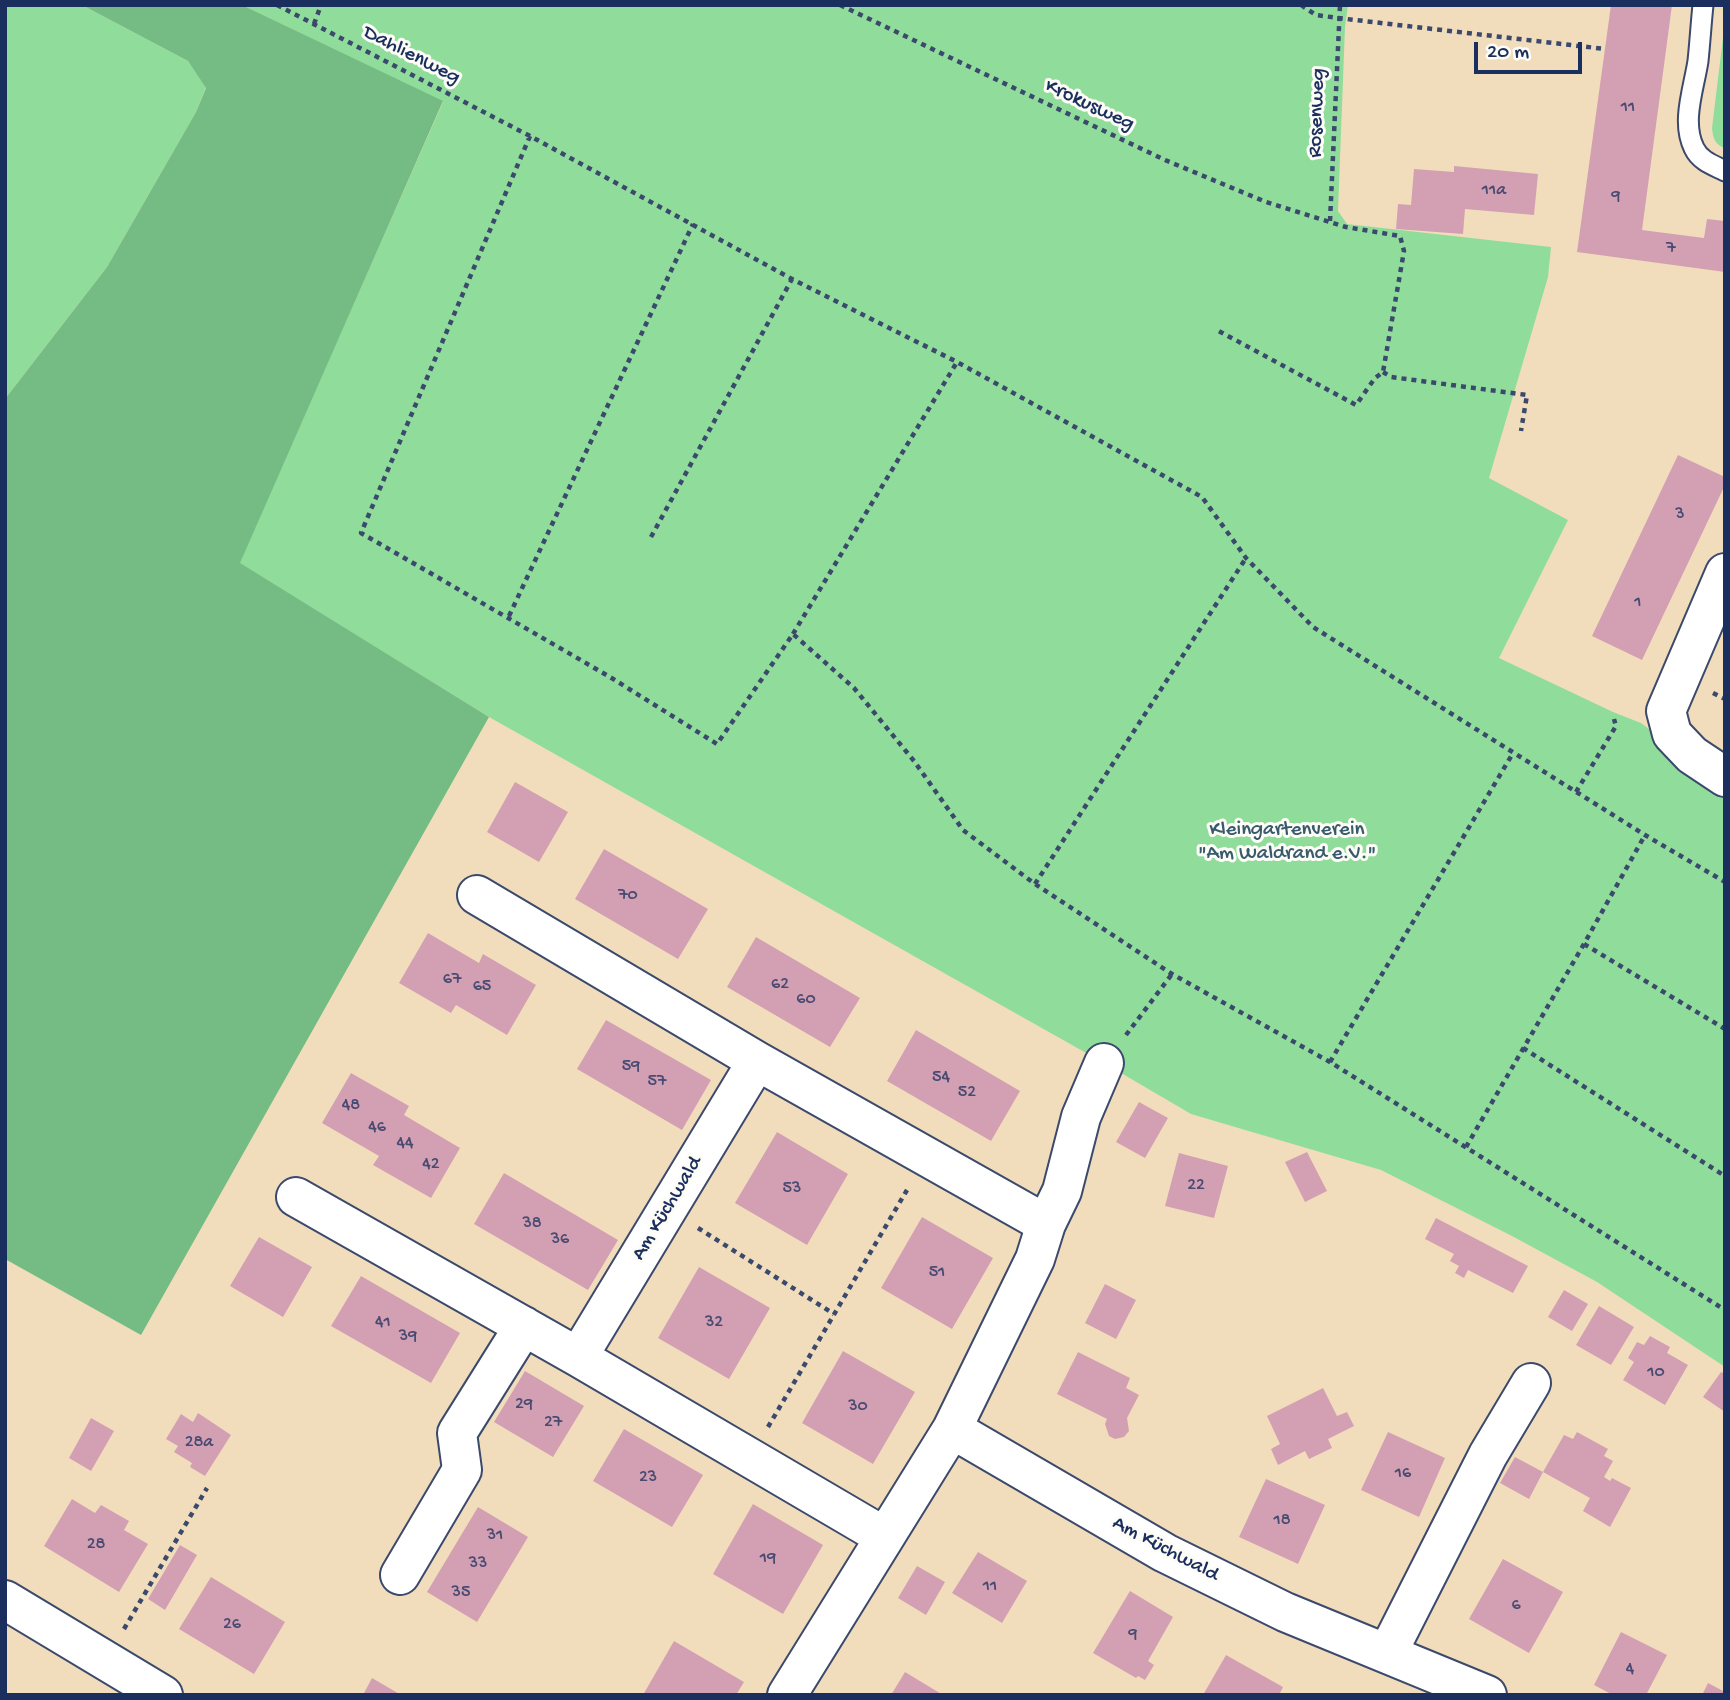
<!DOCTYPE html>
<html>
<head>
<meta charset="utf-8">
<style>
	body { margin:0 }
	#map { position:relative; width:1730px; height:1700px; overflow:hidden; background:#f1ddbc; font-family:"Gochi Hand",sans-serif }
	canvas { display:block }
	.frame { position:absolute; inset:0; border:7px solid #1b2f5e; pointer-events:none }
	.scale { position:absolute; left:1474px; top:42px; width:108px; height:32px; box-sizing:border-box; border:4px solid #1b2f5e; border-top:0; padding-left:9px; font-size:21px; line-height:24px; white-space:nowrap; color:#1b2f5e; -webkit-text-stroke:5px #fdfcf7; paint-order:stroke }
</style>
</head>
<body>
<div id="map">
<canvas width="1730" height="1700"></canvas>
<div class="frame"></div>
<div class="scale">20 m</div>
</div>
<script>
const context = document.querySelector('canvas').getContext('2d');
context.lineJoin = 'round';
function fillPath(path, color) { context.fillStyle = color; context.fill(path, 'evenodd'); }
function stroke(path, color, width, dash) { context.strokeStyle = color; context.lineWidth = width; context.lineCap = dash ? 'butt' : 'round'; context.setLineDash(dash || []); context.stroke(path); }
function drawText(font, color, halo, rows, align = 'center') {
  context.font = font + ' "Gochi Hand",sans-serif'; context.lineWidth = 6; context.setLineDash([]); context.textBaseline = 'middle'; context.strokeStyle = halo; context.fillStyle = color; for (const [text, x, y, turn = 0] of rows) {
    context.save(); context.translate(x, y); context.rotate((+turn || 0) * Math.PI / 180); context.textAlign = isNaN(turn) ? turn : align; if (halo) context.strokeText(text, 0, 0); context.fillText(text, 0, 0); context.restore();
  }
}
fillPath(new Path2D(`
	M5,5H82L188,61L206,87L196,112L107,267L5,399Z
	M242,5H1348L1345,27L1338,211L1347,224L1551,247L1548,277L1489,478L1568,520L1499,658L1613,712L1641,723L1725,786V1367L1597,1282L1512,1236L1381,1170L1191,1114L1104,1063L489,717L239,563L443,102Z
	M1725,21V148C1715,145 1713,138 1712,128Z`), '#90dd9b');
fillPath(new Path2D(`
	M82,5H242L443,101L240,563L489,717L141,1335L5,1259V399L107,267L196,112L206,88L188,61Z`), '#74bc83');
fillPath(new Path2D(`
	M1611,5H1672L1642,230L1704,238L1707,219L1725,221V272L1577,252Z
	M1454,166L1538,174L1534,215L1465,209L1463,234L1396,229L1398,204L1411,205L1414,169L1454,172Z
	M1678,455L1725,477V485L1642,660L1592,636Z
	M515,782L568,812L539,862L487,832Z
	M604,849L708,909L678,959L575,899Z
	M428,933L479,963L483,954L536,985L507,1035L456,1005L451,1013L399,983Z
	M756,937L860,998L830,1047L727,987Z
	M606,1020L711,1080L682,1130L577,1069Z
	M916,1030L1020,1091L991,1141L887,1081Z
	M351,1073L409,1106L404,1115L460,1148L431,1198L373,1165L379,1156L322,1123Z
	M1139,1102L1168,1118L1145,1158L1116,1142Z
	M777,1132L848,1174L807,1245L735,1203Z
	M1307,1152L1327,1191L1305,1202L1285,1162Z
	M1179,1153L1228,1166L1214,1218L1165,1206Z
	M504,1173L618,1240L588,1290L474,1224Z
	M922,1217L993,1258L952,1329L881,1288Z
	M1436,1218L1528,1266L1513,1293L1468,1270L1464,1278L1455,1273L1459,1266L1450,1261L1454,1254L1425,1239Z
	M259,1237L312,1267L283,1317L230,1286Z
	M699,1267L770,1308L729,1379L658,1338Z
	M361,1276L460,1333L431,1383L331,1326Z
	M1105,1284L1136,1300L1116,1339L1085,1323Z
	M1564,1290L1588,1304L1572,1331L1548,1317Z
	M1599,1306L1634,1327L1611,1365L1576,1345Z
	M1650,1336L1670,1347L1667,1353L1688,1365L1665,1405L1623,1380L1634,1362L1628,1358L1637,1342L1644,1345Z
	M843,1351L915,1392L873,1464L802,1423Z
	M1078,1352L1130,1378L1126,1388L1139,1395L1127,1418L1129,1431L1124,1437L1115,1439L1109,1436L1105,1424L1107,1419L1057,1394Z
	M525,1371L584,1406L553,1457L494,1422Z
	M1721,1372L1725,1374V1412L1703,1397Z
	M1323,1388L1337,1416L1347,1412L1354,1426L1328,1439L1332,1448L1309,1459L1305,1451L1278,1465L1271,1449L1280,1444L1267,1416Z
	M198,1413L231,1435L205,1476L190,1467L192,1463L174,1452L178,1446L166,1439L181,1414L193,1422Z
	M91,1418L114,1431L91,1471L69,1458Z
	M624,1429L703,1475L672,1527L593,1481Z
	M1388,1432L1445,1458L1419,1517L1361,1490Z
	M1577,1432L1608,1449L1604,1456L1613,1461L1604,1477L1610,1481L1612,1478L1631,1488L1610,1527L1583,1511L1590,1498L1543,1472L1564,1435L1573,1439Z
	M1515,1457L1543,1472L1529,1499L1500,1483Z
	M1266,1479L1325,1505L1298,1564L1239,1537Z
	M72,1499L95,1513L101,1505L129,1521L124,1530L148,1544L119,1592L44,1546Z
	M753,1504L823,1545L783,1614L713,1574Z
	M478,1507L528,1537L477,1622L427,1592Z
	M180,1545L197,1555L165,1610L148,1599Z
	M978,1552L1027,1581L1002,1623L952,1593Z
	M1503,1559L1563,1592L1529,1653L1469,1619Z
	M917,1566L945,1582L926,1615L898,1598Z
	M211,1577L285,1622L254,1674L179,1629Z
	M1130,1591L1173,1617L1148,1661L1154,1665L1145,1680L1138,1676L1136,1678L1093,1653Z
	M1621,1632L1667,1655L1646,1695H1613L1594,1685Z
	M674,1641L744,1682L736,1695H643Z
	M1226,1655L1283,1687L1279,1695H1203Z
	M905,1672L943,1695H891Z
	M372,1678L396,1692L401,1695H363Z
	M1708,1683L1725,1692V1695H1702Z`), '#d3a0b3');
const lane = new Path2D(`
	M1703,5C1701,24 1700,42 1698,61C1694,88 1681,122 1694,148C1700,161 1713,165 1725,171`);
const street = new Path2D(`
	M1725,573L1666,711L1672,734L1692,755L1725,777
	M477,895L757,1061L1046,1224
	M296,1197L578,1357L885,1537
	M578,1357L757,1061
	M952,1429L1165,1553L1285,1612L1487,1695
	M400,1575L462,1470L457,1433L524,1326
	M1388,1652L1488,1455L1531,1383
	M787,1695L952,1429L1035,1259L1046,1224L1062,1191L1081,1117L1104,1063`);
const secondary = new Path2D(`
	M5,1600L163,1695`);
stroke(lane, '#3b496c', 23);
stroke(street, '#3b496c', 42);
stroke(secondary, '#3b496c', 42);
stroke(new Path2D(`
	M277,5L530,136L792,279L957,362L1202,497L1246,558L1313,627L1645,835L1725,882
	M840,5L1165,160L1266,202L1346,227L1400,236L1404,251L1383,372L1375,378L1356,405L1215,329
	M1301,5L1316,15L1338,18L1605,49
	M314,24L321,5
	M530,136L361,533L610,677L717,744L793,634L854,688L914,761L963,830L1035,884L1172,974L1330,1062L1725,1310
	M1330,221L1340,5
	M1383,372L1391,377L1527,395L1521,431
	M651,537L792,279
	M509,616L693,224
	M793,634L957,362
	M1713,693L1725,699
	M1576,792L1616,726L1614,719
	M1035,884L1246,558
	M1584,944L1725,1029
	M1126,1035L1172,974
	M1523,1048L1725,1176
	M1330,1062L1513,753
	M1466,1147L1584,944L1645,835
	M698,1228L834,1314
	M768,1427L907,1190
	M124,1629L207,1488`), '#3b496c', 4.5, [5, 5]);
stroke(lane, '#fff', 19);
stroke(street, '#fff', 38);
stroke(secondary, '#fff', 38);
drawText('18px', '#494b73', null, [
	["11",1628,108],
	["11a",1494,191],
	["9",1616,197],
	["7",1671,249],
	["3",1680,515],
	["1",1638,603],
	["70",628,896],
	["67",452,980],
	["62",780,985],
	["65",482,987],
	["60",806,1000],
	["59",631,1067],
	["54",941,1078],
	["57",657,1082],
	["52",967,1093],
	["48",351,1106],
	["46",377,1128],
	["44",405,1144],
	["42",431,1165],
	["22",1196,1186],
	["53",792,1189],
	["38",532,1224],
	["36",560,1240],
	["51",937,1273],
	["41",383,1323],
	["32",714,1323],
	["39",408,1337],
	["10",1656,1373],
	["29",524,1405],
	["30",858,1407],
	["27",553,1423],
	["28a",199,1443],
	["16",1403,1474],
	["23",648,1478],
	["18",1282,1521],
	["31",495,1536],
	["28",96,1545],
	["19",768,1559],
	["33",478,1564],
	["11",990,1587],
	["35",461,1593],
	["6",1516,1606],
	["26",232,1625],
	["9",1133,1635],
	["4",1630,1670]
]);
drawText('21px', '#1b2f5e', '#fdfcf7', [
	["Dahlienweg",411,56,27],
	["Krokusweg",1089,106,25],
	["Rosenweg",1318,113,-88],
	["Am Küchwald",668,1209,-59],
	["Am Küchwald",1165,1550,28]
]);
drawText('21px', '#385a6d', '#fdfcf7', [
	["Kleingartenverein",1287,831],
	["\"Am Waldrand e.V.\"",1287,855]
]);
</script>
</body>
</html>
